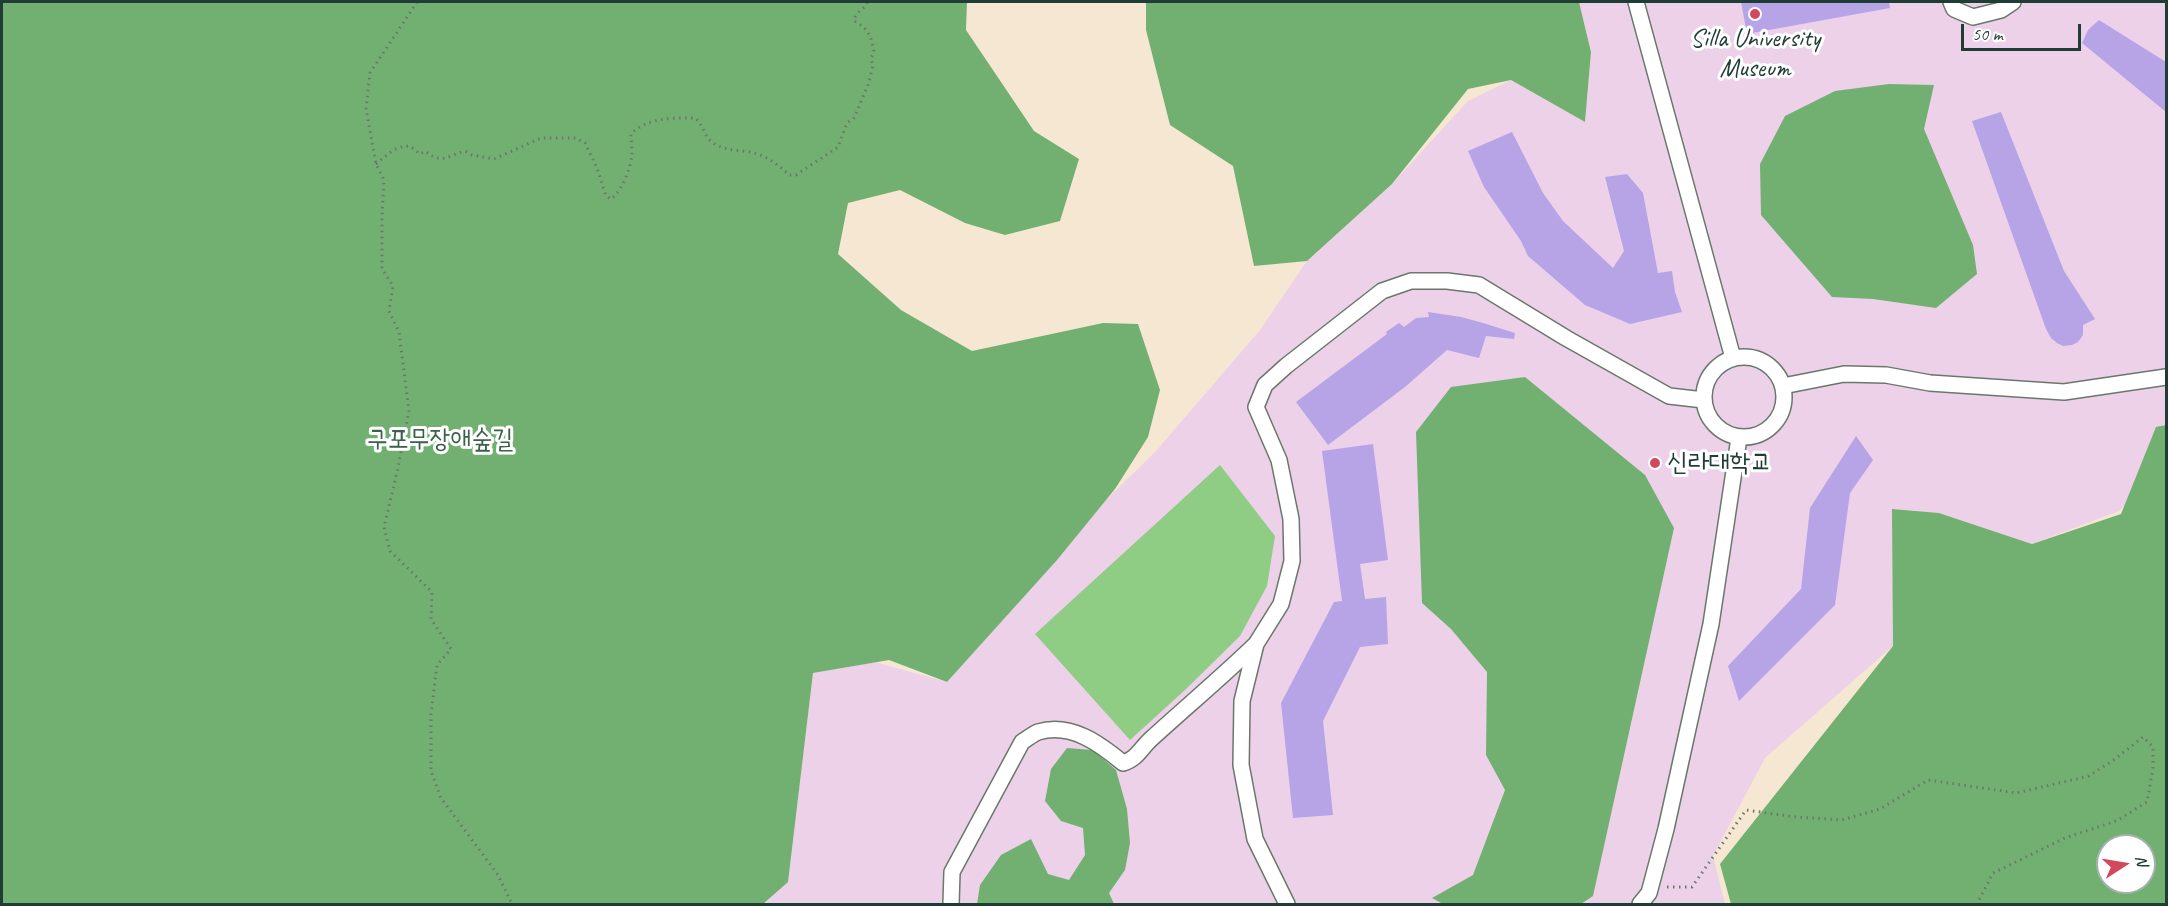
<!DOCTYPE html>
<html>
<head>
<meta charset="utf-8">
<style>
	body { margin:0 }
	#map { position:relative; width:2168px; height:906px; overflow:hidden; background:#f6e7d2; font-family:Caveat,sans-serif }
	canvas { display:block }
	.frame { position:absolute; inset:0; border:3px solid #1f3d34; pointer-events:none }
	.north { position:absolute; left:2096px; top:834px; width:60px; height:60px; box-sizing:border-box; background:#fff; border:2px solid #a5b1ae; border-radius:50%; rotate:78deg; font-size:16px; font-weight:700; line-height:24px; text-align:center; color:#1f3d34 }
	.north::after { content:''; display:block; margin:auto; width:21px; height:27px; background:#d1495b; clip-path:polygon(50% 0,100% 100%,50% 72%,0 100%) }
	.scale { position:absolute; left:1961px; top:24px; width:120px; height:27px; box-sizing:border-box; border:3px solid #1f3d34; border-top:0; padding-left:8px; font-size:18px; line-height:21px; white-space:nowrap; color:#1f3d34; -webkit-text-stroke:4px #fff; paint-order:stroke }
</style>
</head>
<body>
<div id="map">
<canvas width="2168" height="906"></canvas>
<div class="frame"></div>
<div class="north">N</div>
<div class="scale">50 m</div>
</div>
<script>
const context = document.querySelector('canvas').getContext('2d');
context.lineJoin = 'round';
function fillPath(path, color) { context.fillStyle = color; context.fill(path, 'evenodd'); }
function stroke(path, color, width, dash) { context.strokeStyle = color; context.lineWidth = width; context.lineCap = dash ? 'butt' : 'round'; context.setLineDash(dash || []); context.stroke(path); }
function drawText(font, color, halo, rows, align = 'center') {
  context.font = font + ' Caveat,"Poor Story",sans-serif'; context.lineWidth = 6; context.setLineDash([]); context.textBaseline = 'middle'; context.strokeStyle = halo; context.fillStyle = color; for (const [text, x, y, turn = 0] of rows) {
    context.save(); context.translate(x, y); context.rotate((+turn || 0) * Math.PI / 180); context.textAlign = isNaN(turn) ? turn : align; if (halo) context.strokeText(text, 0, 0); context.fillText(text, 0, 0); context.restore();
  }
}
fillPath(new Path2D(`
	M1579,2H2166V476L2157,475L2119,511L2032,544L1939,513L1893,509V646L1765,758L1713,856L1725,904H763L788,881L813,673L875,662L947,682L1105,501L1156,451L1260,330L1307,261L1392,184L1468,101L1511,80L1585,122L1591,52Z`), '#ecd1e9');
fillPath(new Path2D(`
	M1220,465L1275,536L1267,586L1240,636L1185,690L1130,740L1035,634Z`), '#8ecd83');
fillPath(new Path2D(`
	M2,2H967L966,30L1034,131L1079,159L1060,221L1005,235L965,223L900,190L848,203L838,254L901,310L972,351L1103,323L1138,324L1160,390L1148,437L1115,489L1057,560L947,682L889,660L813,673L788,882L763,904H2Z
	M1146,2H1579L1591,52L1585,122L1511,80L1468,89L1392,184L1307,261L1254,266L1233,166L1170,125L1146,30Z
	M1889,84L1934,85L1924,129L1973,245L1977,274L1936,308L1873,299L1832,297L1761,215L1760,164L1785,116L1835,91Z
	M1525,377L1645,475L1674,528L1593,896L1581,904H1443L1432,898L1473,875L1505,790L1486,755L1487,672L1451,629L1422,603L1416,432L1451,387Z
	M2166,425V904H1731L1720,864L1893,646L1892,509L1939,513L2032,544L2121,514L2156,427ZM2108,846H2144V882H2108Z
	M1067,748L1093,750L1116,770L1127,809L1130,843L1125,870L1109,893L1114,904H977L980,885L1001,855L1031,839L1048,874L1069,880L1085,855L1083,828L1061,821L1045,801L1051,769Z`), '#72b071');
fillPath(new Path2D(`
	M1741,2H1889L1890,8L1747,34Z
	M2099,20L2166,62V112L2082,43L2088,30Z
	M2001,112L2064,271L2095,319L2083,325V335L2078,342L2072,345L2063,346L2057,343L2051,338L2046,329L1972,121Z
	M1512,132L1543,193L1563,221L1613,268L1624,251L1605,177L1627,174L1643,193L1658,273L1672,271L1675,292L1682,312L1630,324L1585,305L1528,256L1521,241L1484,187L1468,151Z
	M1428,312L1461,317L1483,323L1515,333L1514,339L1486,336L1479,358L1447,350L1405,387L1328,445L1296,402L1387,334L1386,332L1399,323L1404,327L1416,318L1429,317Z
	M1856,436L1873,460L1850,493L1835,605L1739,701L1728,666L1801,589L1810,508Z
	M1373,444L1388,560L1360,564L1365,599L1386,597L1388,644L1360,647L1323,721L1333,815L1293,818L1281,703L1334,602L1342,601L1322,451Z`), '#b6a4e7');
const street = new Path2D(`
	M1636,2L1733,358
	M1951,2L1954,9L1973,17L2001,10L2013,2
	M1704 397a40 40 0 1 1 80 0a40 40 0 1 1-80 0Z
	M1783,386L1844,374L1886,375L1930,383L2064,392L2166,377
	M951,904L952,872L1022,742C1027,739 1033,734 1038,732C1071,722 1100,744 1123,763C1137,759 1141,748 1151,739C1186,707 1222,677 1256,644
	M1287,904L1255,839L1241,765L1242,701L1256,644L1281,604L1292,561L1291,519L1279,460L1256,407L1265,385L1286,366L1382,291L1411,281H1447L1479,285L1566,338L1669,396L1704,400
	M1640,904L1649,893L1666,829L1711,624L1739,438`);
stroke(street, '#6a786b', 18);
stroke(new Path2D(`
	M417,2L370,73L366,109L376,164L384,180L382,217V269L393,286L389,311L399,332L409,411L398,468L384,527L390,551L432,592L431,619L451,649L437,665L431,714V771L441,798L498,875L512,904
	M376,164C387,155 395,146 410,146L420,154L425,151C443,165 446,156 465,151L472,155L494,159L541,138H576L585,143L597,168L606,196L611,199C622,191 631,168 632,154C632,148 631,141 631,134C648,117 673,118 695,118C703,124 704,136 712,142C721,149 732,150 743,151C762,153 776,162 789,175H796L838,147L847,123L854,118L868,85L873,66L871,58L874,52C872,37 868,28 854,21C856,10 865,10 867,2
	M1667,887H1692L1746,810L1796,817L1842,820L1880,809L1928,780L2016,793L2089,776L2115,759L2143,737L2153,747V768L2147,802L2116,821L2065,838L1993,873L1977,904`), '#6a786b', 3, [1.5, 4.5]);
stroke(street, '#fff', 15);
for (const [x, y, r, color] of [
	[1755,14,6,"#d1495b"],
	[1655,463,6,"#d1495b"]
]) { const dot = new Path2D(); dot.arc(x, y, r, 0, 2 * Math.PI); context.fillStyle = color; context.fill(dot); stroke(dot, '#fff', 2); }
drawText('26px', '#1f3d34', '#fff', [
	["Silla University",1755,39],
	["Museum",1755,69],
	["신라대학교",1667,463,"left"]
]);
drawText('26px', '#3b6148', '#fff', [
	["구포무장애숲길",440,440]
]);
</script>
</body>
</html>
